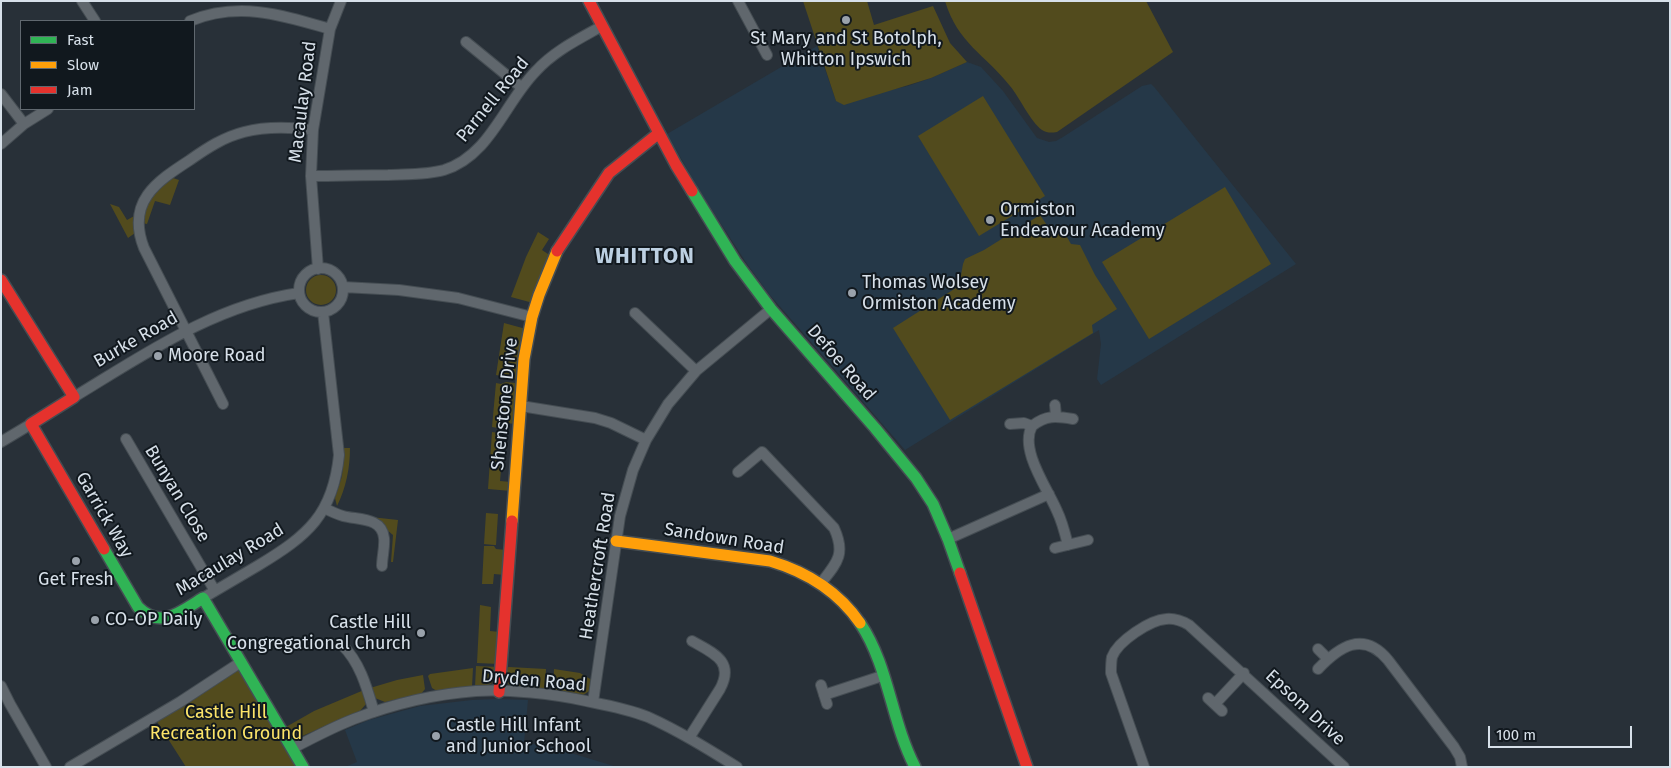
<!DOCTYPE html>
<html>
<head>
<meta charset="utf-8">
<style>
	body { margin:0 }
	#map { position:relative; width:1671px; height:768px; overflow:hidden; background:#283038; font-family:"Fira Sans",sans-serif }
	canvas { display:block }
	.frame { position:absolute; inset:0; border:2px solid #d7e0e9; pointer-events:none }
	.legend { position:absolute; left:20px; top:20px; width:175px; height:90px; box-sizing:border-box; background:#11181e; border:1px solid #60686f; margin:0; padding:6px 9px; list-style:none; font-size:15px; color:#d7e0e9 }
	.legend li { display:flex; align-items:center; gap:10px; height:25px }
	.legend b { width:25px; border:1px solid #60686f }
	.scale { position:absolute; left:1488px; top:726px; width:144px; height:22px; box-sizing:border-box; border:2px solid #d7e0e9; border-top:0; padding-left:6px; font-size:15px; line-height:18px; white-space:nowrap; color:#d7e0e9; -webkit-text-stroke:4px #11181e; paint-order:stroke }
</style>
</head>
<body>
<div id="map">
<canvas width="1671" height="768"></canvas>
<div class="frame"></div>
<ul class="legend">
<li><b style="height:6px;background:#30b455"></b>Fast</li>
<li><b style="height:6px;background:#ff9f0a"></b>Slow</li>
<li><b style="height:6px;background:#e5322d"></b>Jam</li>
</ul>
<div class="scale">100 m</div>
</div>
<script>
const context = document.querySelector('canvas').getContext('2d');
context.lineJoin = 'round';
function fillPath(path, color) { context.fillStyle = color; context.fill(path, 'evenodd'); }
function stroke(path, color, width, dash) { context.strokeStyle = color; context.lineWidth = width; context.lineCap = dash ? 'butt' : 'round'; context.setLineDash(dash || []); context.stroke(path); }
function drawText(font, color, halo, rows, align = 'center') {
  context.font = font + ' "Fira Sans",sans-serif'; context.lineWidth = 4; context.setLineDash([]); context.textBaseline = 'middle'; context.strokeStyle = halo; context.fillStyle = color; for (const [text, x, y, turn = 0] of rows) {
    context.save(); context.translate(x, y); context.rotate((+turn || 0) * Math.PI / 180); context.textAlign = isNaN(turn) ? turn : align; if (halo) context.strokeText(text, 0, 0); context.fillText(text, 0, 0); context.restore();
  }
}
fillPath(new Path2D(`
	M817,46L836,101L908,86L931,78L967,62L981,67L1003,91L1037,138L1049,142L1056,141L1063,137L1142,86L1151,84L1155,88L1296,264L1101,385L1097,379L1101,344L1099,330L905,450L769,294L747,264L699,190L667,134Z
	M497,699L528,700L524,743L548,746L617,767H345L357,762L345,730L369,720L420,706L472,700Z`), '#253848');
fillPath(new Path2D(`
	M803,1H867L874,25L933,6L950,43L967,62L931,78L844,105L836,101Z
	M945,1H1146L1173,52L1057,132C1051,133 1047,133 1042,130C1030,121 1020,98 1010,86C985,54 958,44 945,1Z
	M983,96L1045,196L979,236L918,136Z
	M170,177L179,180L170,205L155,201L147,224L142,223L148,199Z
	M1225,187L1271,264L1149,339L1102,262Z
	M110,204L119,207L127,220L136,215L135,233L128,238Z
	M1040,215L1051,231L1064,232L1071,244L1080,245L1095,275L1117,309L1092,325L1093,333L950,420L893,328L959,286L963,264L965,259L984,250Z
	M538,232L549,239L542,250L551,256L533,303L511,297L526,257Z
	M306 290a15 15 0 1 1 30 0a15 15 0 1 1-30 0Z
	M504,323L526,329L516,379L496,375Z
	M506,382L515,383L516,424L505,423L504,429L492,427L496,383L501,384Z
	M492,432L504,434L500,481L511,482V491L488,489Z
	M344,448H350C350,468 346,488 337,506L335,498L342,476Z
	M486,513L498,514L496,545H494L484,544Z
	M371,517L398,520L393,562H391L393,535Z
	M484,546H494L496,549L506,550L505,575L494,574L493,584H482Z
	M480,605L491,607L490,631L500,632L499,664L477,663Z
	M241,662L303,767H186L154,717Z
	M476,666L499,667L492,683L487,686L475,687Z
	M509,667L546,669L545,691L512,687C504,683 506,676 505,668Z
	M473,668L472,687L437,691L432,688L428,676L430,674Z
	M554,669L580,673L592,680L591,690L583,695L553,692Z
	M423,675L425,689L421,694L385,702L375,698L370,688L397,680Z
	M364,690L366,704L360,711L300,737L293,736L286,727L314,711Z`), '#524b1d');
const street = new Path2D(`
	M82,1L95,21
	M738,1L767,55
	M190,21C239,1 282,15 330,29
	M466,42L521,87
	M1,94L24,124
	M1,144L24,124L48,109
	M311,176C337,176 362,175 388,175C407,174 426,175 444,170C490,156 505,102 536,71C554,51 579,39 602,26
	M299 290a22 22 0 1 1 44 0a22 22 0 1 1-44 0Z
	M318,269L311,176L313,130L330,29L341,1
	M343,287L399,290L458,298L532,317
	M635,313L696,371
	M74,397C145,354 215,305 299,293
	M223,404L144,248C126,202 156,182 190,160C207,148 224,137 244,132C267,126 290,127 313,130
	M1055,405L1056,416
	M521,406L595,418L611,423L646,440
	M1010,424L1024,423L1032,426C1046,415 1056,416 1073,419
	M1032,426C1019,450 1048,489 1057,511C1062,521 1065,533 1068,545
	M126,439L215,591
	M1,442L31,424
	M738,472L762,452L834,528C846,554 837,563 821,583
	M324,508C330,511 336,514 343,516C358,520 382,517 384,538C385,547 382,557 382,566
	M948,539L1049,494
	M1055,548L1088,540
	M203,598C222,587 240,576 259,565C307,536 333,515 339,455L323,312
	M342,645C360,662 367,688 374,712
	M1318,649L1328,659
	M1318,669C1339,647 1363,630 1388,660L1454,747L1460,757L1462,767
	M821,685L827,704
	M1,686L10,704L46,767
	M824,695L882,676
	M1208,698L1222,711
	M593,702L620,516L633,470L646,440L668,404L696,371L771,309
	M1215,704L1244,673
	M689,738L720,689C735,661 713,653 692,641
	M293,748C313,738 333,727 354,719C393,704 435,694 476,691C508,689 554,694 586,701C606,705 628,709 648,717C679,731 708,749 737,767
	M70,767L180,702L241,662
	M1144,767L1111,673C1111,668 1111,662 1112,657C1118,641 1150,620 1166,619C1175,618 1182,621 1189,625L1344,767`);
const fast = new Path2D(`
	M692,191L735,261L771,309L875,428L916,478L933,504L948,539L960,573
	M104,549L138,607C161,630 180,612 203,598L303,767
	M860,623C889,666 891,721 915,767`);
const slow = new Path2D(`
	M512,521L524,359L532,317L539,295L557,251
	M616,541L770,561C807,572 838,591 860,623`);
const jam = new Path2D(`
	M589,1L676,165L692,191
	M557,251L609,173L659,133
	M1,280L74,397L31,424L104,549
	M960,573L1027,767
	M499,692L512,521`);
stroke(street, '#454d53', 12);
stroke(fast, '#454d53', 14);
stroke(slow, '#454d53', 14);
stroke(jam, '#454d53', 14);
stroke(street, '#60676d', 10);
stroke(fast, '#30b455', 11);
stroke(slow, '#ff9f0a', 11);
stroke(jam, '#e5322d', 11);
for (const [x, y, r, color] of [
	[846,20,5,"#9aa2ab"],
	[990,220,5,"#9aa2ab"],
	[852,293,5,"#9aa2ab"],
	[158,356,5,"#9aa2ab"],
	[76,561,5,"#9aa2ab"],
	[95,620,5,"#9aa2ab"],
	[421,633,5,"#9aa2ab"],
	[436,736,5,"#9aa2ab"]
]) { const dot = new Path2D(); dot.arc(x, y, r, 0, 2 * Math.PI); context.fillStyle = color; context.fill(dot); stroke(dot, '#11181e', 2); }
drawText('18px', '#d7e0e9', '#11181e', [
	["St Mary and St Botolph,",846,39,"center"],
	["Whitton Ipswich",846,60,"center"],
	["Ormiston",1000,210],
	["Endeavour Academy",1000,231],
	["Thomas Wolsey",862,283],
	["Ormiston Academy",862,304],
	["Moore Road",168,356],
	["Get Fresh",76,580,"center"],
	["CO-OP Daily",105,620],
	["Castle Hill",411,623,"right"],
	["Congregational Church",411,644,"right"],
	["Castle Hill Infant",446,726],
	["and Junior School",446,747]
], 'left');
drawText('18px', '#d7e0e9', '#11181e', [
	["Parnell Road",493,100,-51],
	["Macaulay Road",303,102,-83],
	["Burke Road",136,340,-30],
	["Defoe Road",841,363,49],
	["Shenstone Drive",505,404,-84],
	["Bunyan Close",177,494,59],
	["Garrick Way",104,515,60],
	["Sandown Road",724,539,9],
	["Macaulay Road",230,560,-31],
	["Heathercroft Road",598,566,-81],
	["Dryden Road",534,681,5],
	["Epsom Drive",1305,708,43]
]);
drawText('18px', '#fce469', '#11181e', [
	["Castle Hill",226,713],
	["Recreation Ground",226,734]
]);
context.letterSpacing = '1px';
drawText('bold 22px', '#bdd0e2', '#11181e', [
	["WHITTON",645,257]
]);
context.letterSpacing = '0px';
</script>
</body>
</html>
